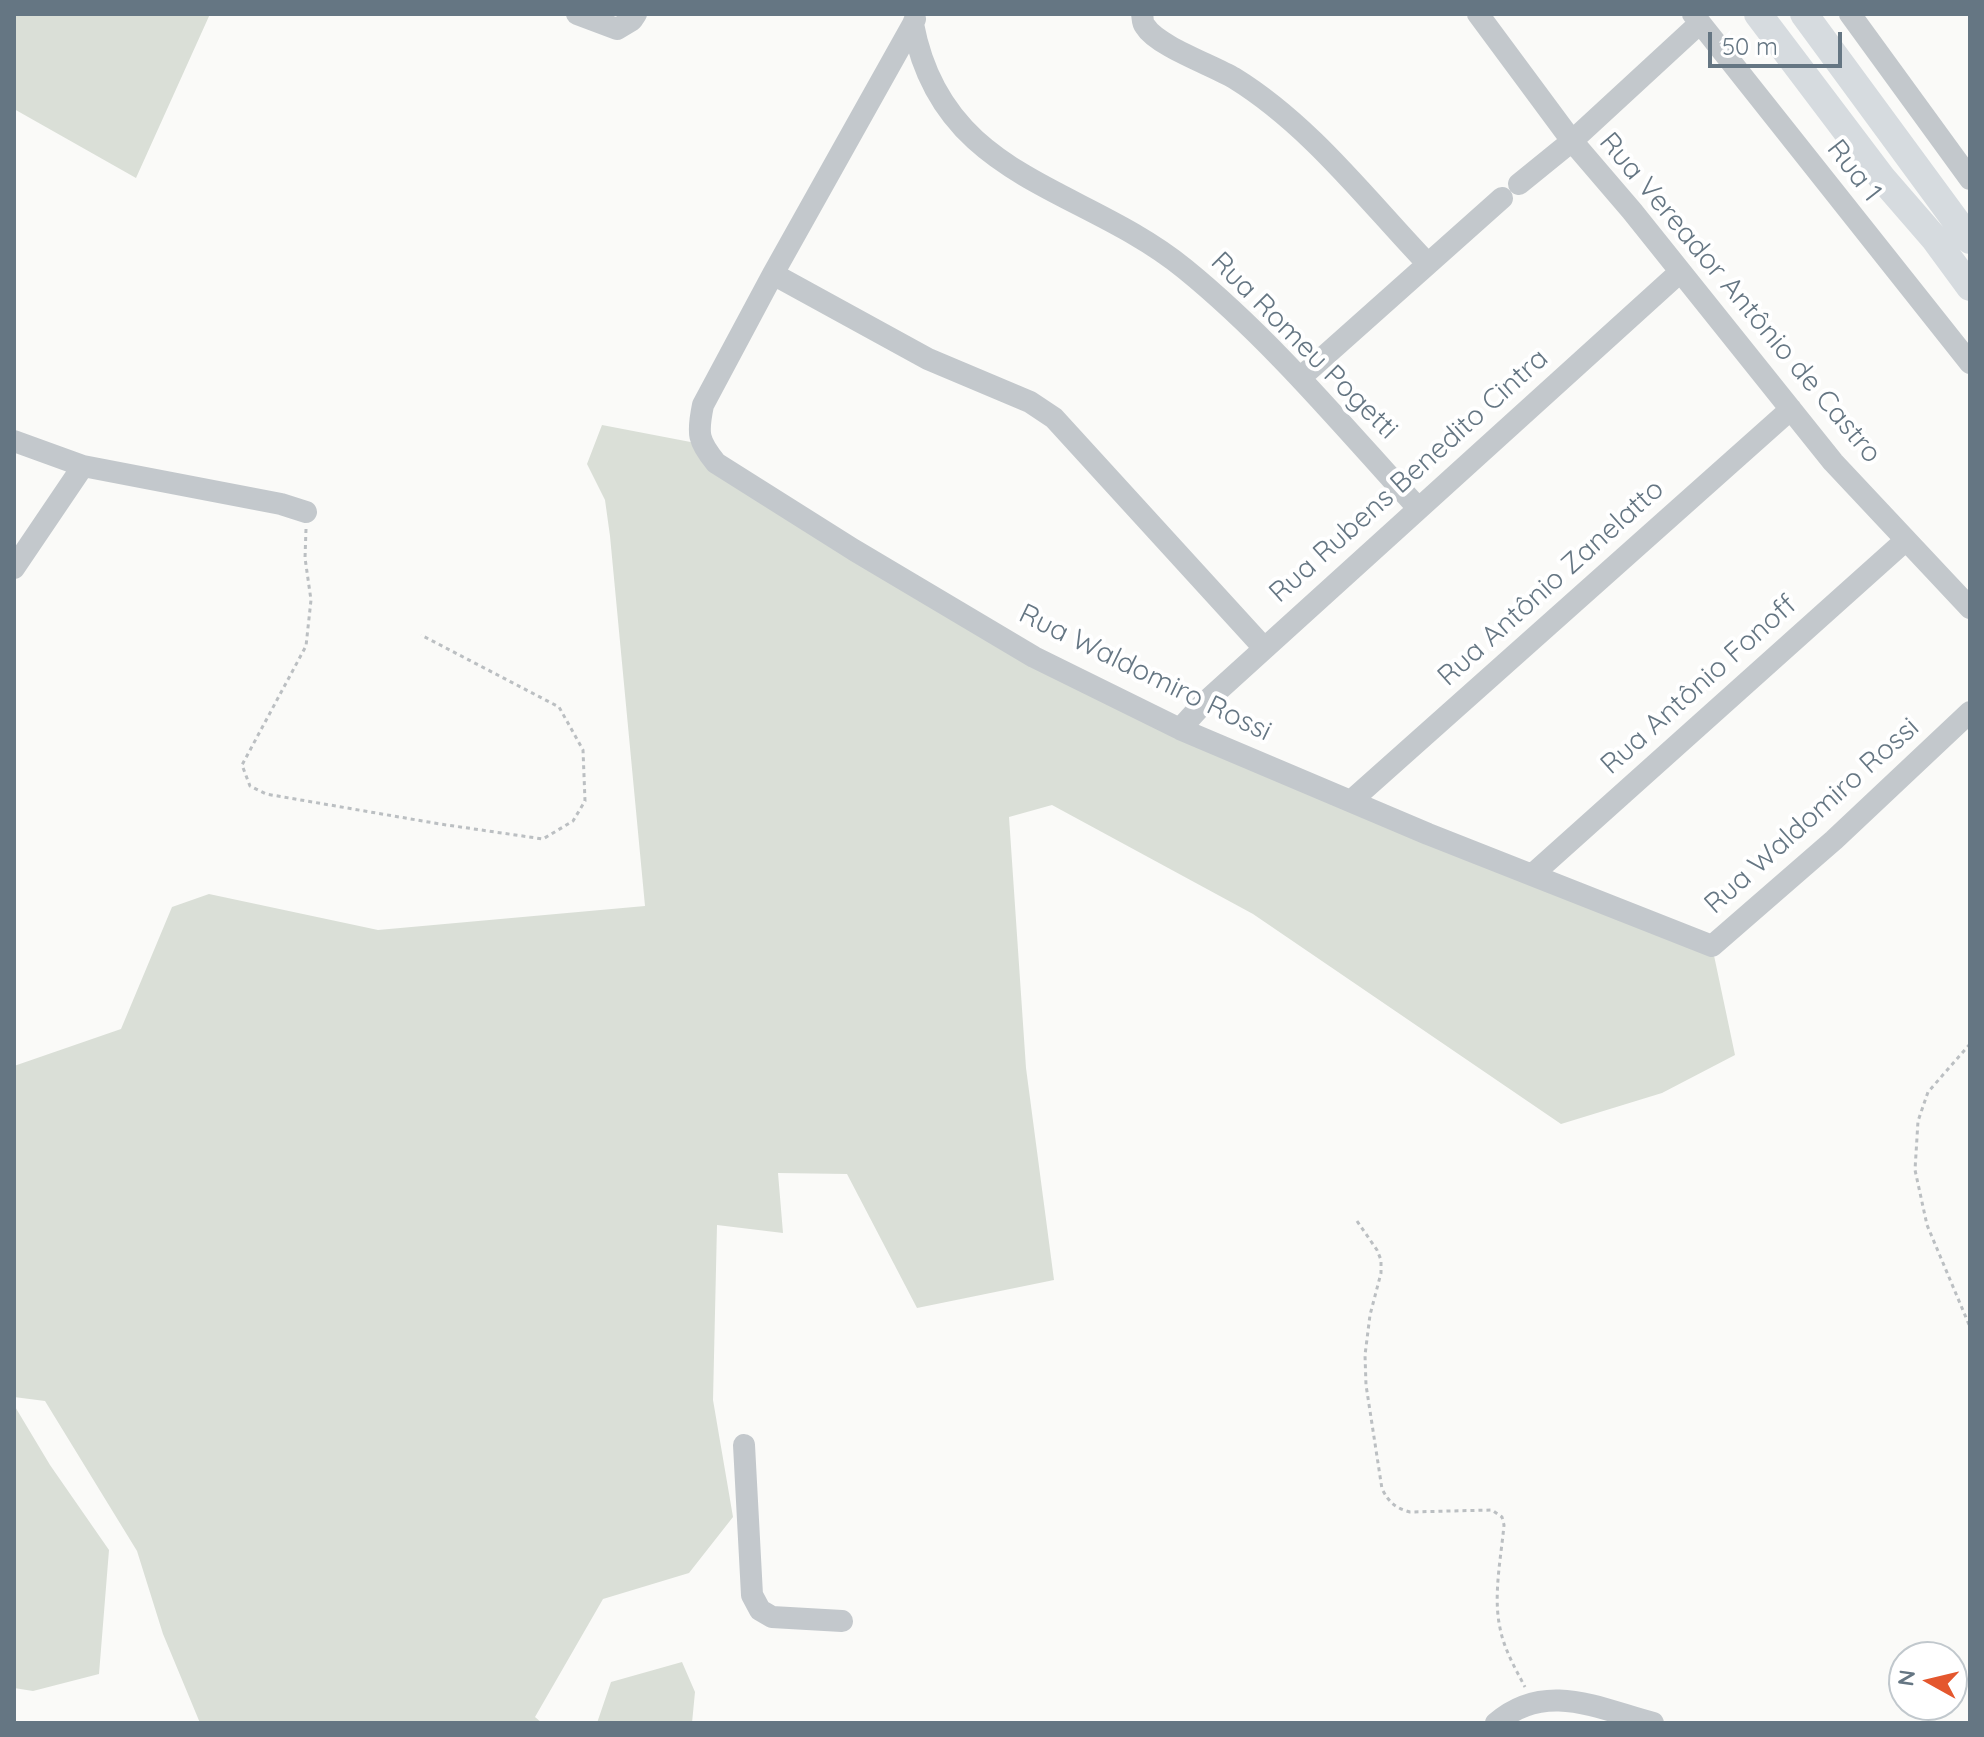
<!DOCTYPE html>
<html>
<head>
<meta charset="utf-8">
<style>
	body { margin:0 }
	#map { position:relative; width:1984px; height:1737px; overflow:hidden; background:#fafaf8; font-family:Quicksand,sans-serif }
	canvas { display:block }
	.frame { position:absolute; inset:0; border:16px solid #657683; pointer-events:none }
	.north { position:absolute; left:1888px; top:1641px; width:80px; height:80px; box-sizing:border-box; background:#fff; border:2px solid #c1c8cd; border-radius:50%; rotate:278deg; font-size:22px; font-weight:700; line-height:32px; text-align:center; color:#657683 }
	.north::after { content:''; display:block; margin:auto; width:28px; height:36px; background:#e4572e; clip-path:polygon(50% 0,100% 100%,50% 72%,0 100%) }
	.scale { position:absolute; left:1708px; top:32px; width:134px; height:36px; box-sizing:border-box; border:4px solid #657683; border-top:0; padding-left:10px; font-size:24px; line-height:28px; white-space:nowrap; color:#657683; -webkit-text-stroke:6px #fff; paint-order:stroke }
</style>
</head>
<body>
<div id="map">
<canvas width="1984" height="1737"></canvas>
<div class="frame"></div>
<div class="north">N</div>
<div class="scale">50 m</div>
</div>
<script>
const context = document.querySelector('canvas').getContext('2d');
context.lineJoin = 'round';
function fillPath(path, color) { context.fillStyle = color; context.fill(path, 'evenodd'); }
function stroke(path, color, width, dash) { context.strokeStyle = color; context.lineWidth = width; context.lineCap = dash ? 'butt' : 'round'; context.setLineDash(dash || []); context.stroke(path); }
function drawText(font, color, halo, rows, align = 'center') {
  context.font = font + ' Quicksand,sans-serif'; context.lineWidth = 8; context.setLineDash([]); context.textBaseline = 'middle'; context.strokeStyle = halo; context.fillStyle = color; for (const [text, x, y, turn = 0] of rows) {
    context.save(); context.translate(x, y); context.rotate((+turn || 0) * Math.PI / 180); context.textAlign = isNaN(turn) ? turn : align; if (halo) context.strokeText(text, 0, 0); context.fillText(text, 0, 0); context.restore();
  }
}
fillPath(new Path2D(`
	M14,14H210L136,178L14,109Z
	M602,425L701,444L1034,656L1712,946L1735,1055L1662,1093L1561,1124L1253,914L1052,805L1009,817L1026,1068L1054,1280L917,1308L847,1174L778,1173L783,1233L717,1225L713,1400L733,1517L689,1573L603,1599L535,1717L542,1723H200L163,1634L137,1551L45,1401L14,1397V1066L121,1029L172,907L209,894L378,930L645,906L610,536L605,500L587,464Z
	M14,1405L50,1465L109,1550L99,1674L33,1691L14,1688Z
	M682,1662L695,1692L692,1723H597L611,1682Z`), '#dadfd7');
stroke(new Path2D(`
	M306,529L305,558L311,600L306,646L242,765L250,786L266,794L440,824L543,839L573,821L585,801L583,750L559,707L421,635
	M1970,1044L1928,1092L1918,1121L1915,1170L1927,1225L1970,1327
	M1357,1221L1377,1250L1381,1260V1273L1370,1315L1365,1355L1366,1385L1382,1489C1389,1502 1395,1508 1410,1512L1492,1510L1502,1517L1504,1525C1501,1558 1493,1596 1500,1628C1504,1649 1515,1668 1525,1687`), '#bbbfc2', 3, [4, 4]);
stroke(new Path2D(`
	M577,14L617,29L632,20L636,14
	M1142,14C1143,18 1142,22 1145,26C1157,46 1212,65 1234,78C1310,125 1366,199 1427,263
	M1478,14L1572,141L1632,211L1833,462L1970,608
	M1693,14L1970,363
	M1850,14L1970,179
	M915,19L913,24C942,180 1082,185 1185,269C1271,339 1343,426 1418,508
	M913,24L773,274L703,405C697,434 698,441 716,463L854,550L1034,657L1180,729L1428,834L1712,946L1834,840L1970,712
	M1519,184L1572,141L1700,23
	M773,274L928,359L1030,402L1054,418L1264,648
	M1300,378L1502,198
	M14,441L83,466L281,504L306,512
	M14,568L83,466
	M1180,729L1201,706L1680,272
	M1351,801L1791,409
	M1532,875L1906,540
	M744,1445L752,1595L760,1610L772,1617L842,1621
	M1496,1723C1546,1680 1599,1709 1653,1723`), '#c3c8cc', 22);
stroke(new Path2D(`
	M1758,14L1882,178L1934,238L1970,287
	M1804,14L1970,240`), '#d6dbdf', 28);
drawText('28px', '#657683', '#fff', [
	["Rua 1",1854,171,52],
	["Rua Vereador Antônio de Castro",1740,298,50],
	["Rua Romeu Pogetti",1304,346,45],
	["Rua Rubens Benedito Cintra",1409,476,-42],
	["Rua Antônio Zanelatto",1551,583,-42],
	["Rua Waldomiro Rossi",1145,673,26],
	["Rua Antônio Fonoff",1699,685,-42],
	["Rua Waldomiro Rossi",1812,816,-42]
]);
</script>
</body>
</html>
